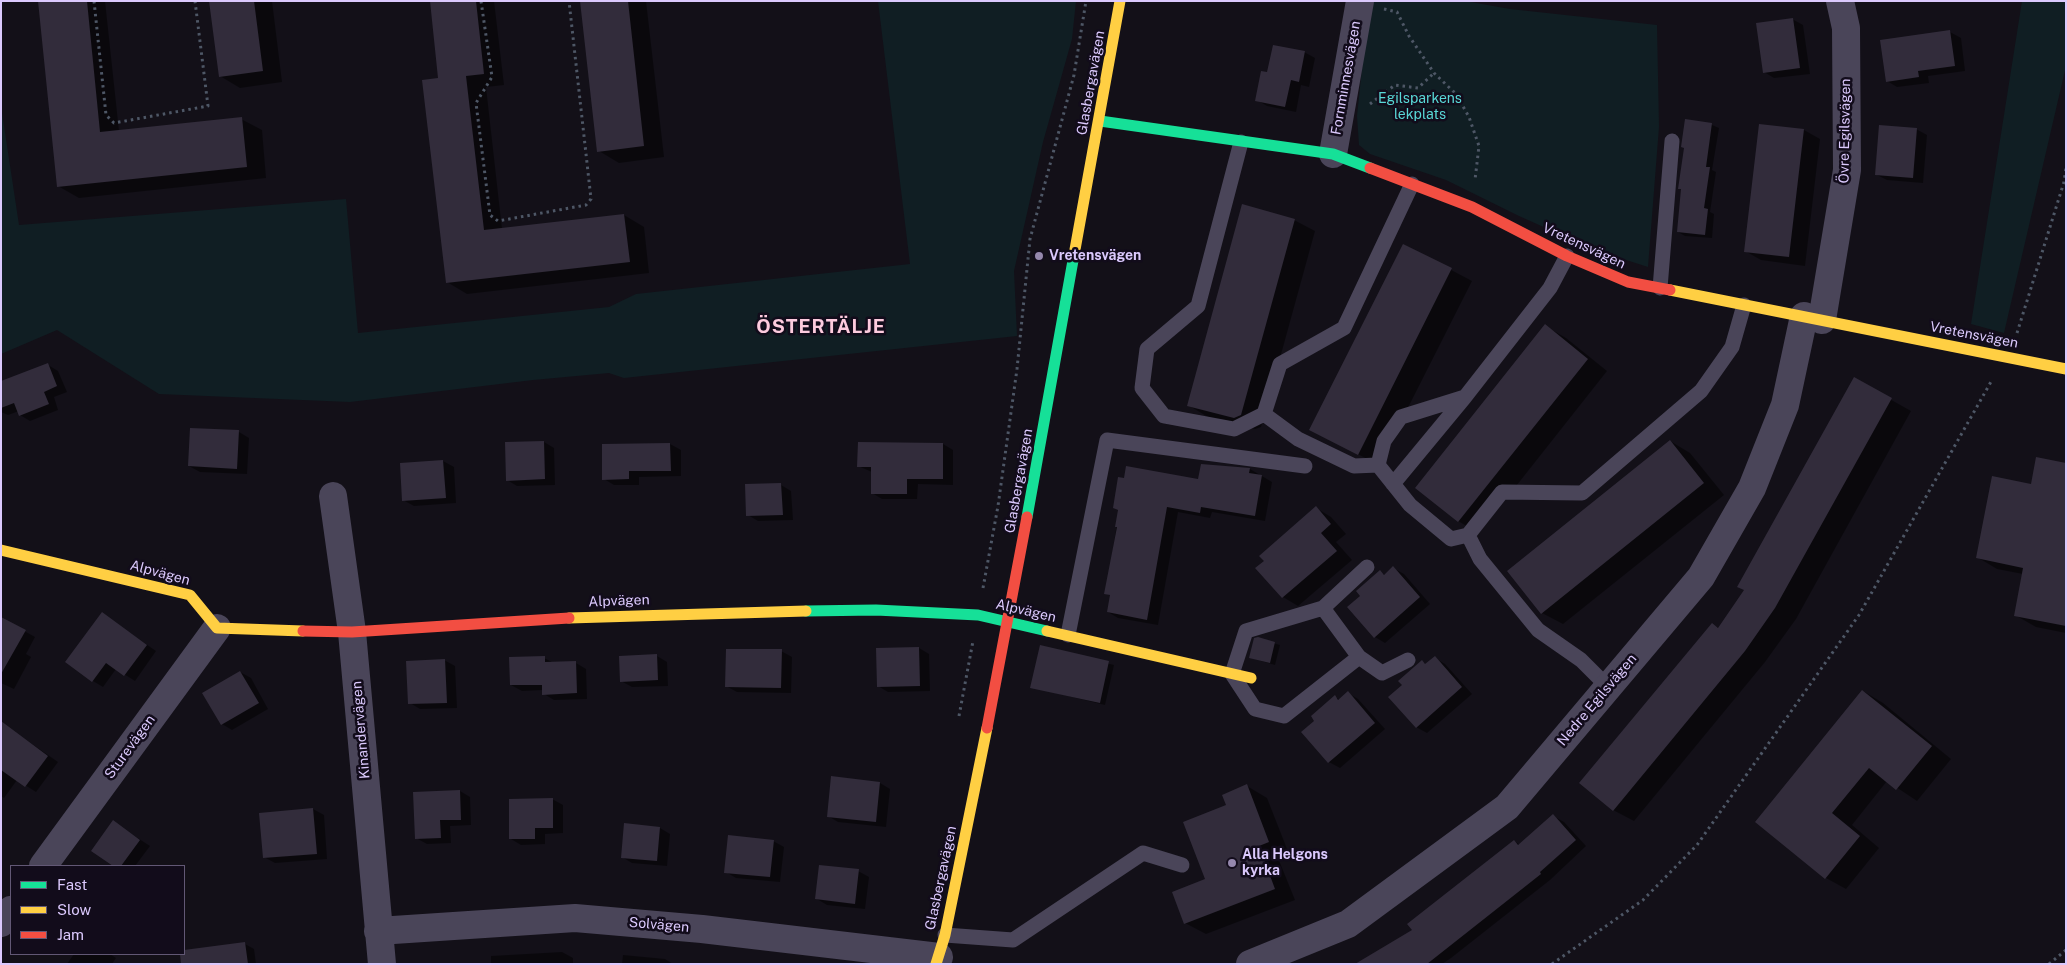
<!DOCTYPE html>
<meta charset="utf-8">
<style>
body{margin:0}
#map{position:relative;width:2067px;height:965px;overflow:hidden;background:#131018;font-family:"Public Sans",sans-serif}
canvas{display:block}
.frame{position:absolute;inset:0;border:2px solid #dbc9fd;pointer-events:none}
.legend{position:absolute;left:10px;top:865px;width:175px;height:90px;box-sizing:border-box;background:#120c1b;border:1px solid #625875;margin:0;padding:6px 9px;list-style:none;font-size:15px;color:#dbc9fd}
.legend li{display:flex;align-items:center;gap:10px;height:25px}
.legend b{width:25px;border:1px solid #625875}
</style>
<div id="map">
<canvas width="2067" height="965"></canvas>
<div class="frame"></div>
<ul class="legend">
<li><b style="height:6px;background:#16e098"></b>Fast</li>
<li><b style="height:6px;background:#ffcf43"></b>Slow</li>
<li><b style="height:6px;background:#f24e42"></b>Jam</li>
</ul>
</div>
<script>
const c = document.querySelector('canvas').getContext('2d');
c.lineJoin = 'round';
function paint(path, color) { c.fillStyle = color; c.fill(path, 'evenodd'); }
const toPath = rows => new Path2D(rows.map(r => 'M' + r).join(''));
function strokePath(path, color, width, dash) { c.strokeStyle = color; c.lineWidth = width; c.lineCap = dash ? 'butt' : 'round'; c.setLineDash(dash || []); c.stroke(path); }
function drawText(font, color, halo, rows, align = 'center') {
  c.font = font + ' "Public Sans",sans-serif'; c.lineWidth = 5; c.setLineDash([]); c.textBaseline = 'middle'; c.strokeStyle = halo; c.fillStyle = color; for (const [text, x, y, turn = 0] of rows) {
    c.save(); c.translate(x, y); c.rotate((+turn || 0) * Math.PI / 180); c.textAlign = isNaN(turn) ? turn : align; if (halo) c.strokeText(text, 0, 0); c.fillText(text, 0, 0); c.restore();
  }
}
paint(toPath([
 [878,1,1076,1,1072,39,1043,142,1014,271,1017,336,624,378,609,373,533,380,350,402,159,394,57,330,1,354,1,106,19,225,346,199,358,333,609,307,636,294,910,264],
 [1369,1,1465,1,1510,9,1657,25,1659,127,1648,267,1595,250,1519,216,1446,180,1370,154,1359,145,1357,116],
 [2022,1,2066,1,2066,66,2004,333,1971,324]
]), '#101e23');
paint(toPath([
 [40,1,105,1,119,131,241,119,262,130,266,178,79,198,58,186],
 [210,1,272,1,282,82,240,88,220,76],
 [431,1,494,1,504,85,486,87,502,229,624,215,644,227,649,273,467,294,447,282,440,80],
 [581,1,646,1,664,157,619,163,599,151],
 [1792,19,1803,25,1810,74,1774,78,1764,72],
 [1950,32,1961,38,1965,71,1928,76,1929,83,1897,87,1887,81],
 [1304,52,1315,58,1309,87,1301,85,1296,112,1267,106,1257,100,1268,74],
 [1686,121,1712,125,1719,128,1712,170,1716,172,1710,212,1714,214,1712,238,1685,236,1678,232,1682,190,1679,188,1686,148],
 [1760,125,1804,130,1820,139,1805,266,1761,260,1745,251],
 [1916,129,1927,135,1923,183,1887,180,1877,175],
 [1294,220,1315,231,1261,427,1255,429,1208,417,1188,405],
 [1404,245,1472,281,1379,465,1311,430],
 [1545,326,1566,338,1607,371,1479,533,1458,521],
 [48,365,58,371,67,392,54,397,58,410,30,421,20,415,19,411,8,415,1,412,1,383],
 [1854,379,1911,411,1796,619,1765,662,1634,821,1613,810,1712,625,1719,628,1746,590],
 [239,432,249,438,247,474,200,472,189,466],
 [1670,441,1690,453,1724,495,1563,624,1542,613],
 [544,442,554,448,555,485,517,486,507,480],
 [859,443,943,444,953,450,953,485,918,484,917,499,882,499,872,493,872,472,858,466],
 [670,444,681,450,681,476,639,477,639,485,614,485,604,479,603,446],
 [443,461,454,467,456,503,414,506,403,500,401,464],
 [2066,464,2066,633,2036,627,2015,615,2023,574,1997,569,1977,557,2032,485],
 [1202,466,1250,469,1272,482,1265,521,1212,512,1210,518,1178,512,1158,625,1118,618,1108,612,1111,596,1106,593,1119,511,1114,508,1199,481],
 [781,485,791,491,793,520,758,521,748,515],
 [1316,508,1331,517,1346,534,1336,542,1352,560,1298,606,1283,597,1265,561],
 [1393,568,1404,574,1430,604,1385,643,1375,637,1348,607,1362,596,1380,572,1385,575],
 [102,614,156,651,135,681,116,669,103,687,93,681],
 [1,618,35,637,26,654,31,657,14,689,1,683],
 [1258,639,1280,645,1275,665,1251,658],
 [1041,647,1114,665,1105,705,1031,687],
 [919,648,929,654,930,691,888,692,878,686],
 [781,651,792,657,791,693,737,692,726,686],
 [657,656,667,662,668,686,632,687,621,681,621,657],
 [544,658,554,663,576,663,586,669,587,699,554,700,544,694,543,690,522,691,511,685],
 [1435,658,1445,664,1472,694,1427,733,1416,727,1404,685,1422,662,1427,665],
 [444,660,455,666,457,708,420,709,410,703],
 [240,672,251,678,268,709,232,730,222,724],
 [1863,691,1883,703,1951,759,1917,801,1887,781,1852,825,1879,848,1846,889,1826,878,1757,822],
 [1348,693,1358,699,1385,729,1340,768,1329,762,1303,732,1316,721,1335,697,1340,700],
 [3,724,58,762,36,792,17,780,4,798,1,796,1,727],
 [880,783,890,789,886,827,838,822,828,816],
 [1247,786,1267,798,1289,854,1278,858,1295,900,1206,934,1185,923,1207,880,1227,806],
 [460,791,470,797,471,825,450,826,451,843,427,844,416,838],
 [552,799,563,805,563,833,545,834,545,844,521,845,511,839],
 [313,809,324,815,327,859,275,863,264,857,261,814],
 [1553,816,1564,822,1586,846,1550,880,1451,958,1442,964,1358,964,1414,930,1514,841,1520,845],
 [113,822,150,846,135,866,115,866,93,850],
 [660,828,670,834,667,866,632,863,622,857],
 [773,841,784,847,780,882,736,878,726,872],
 [858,871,869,877,865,909,827,905,817,899],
 [245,944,254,949,256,964,205,964],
 [562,952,573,958,573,964,491,964,491,956],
 [74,954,110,954,116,958,112,964,67,964],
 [623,955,665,959,673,964,622,964]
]), '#0007');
paint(toPath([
 [38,1,87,1,100,132,242,117,247,167,57,187],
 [209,1,254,1,263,71,219,77],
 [430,1,476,1,484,74,466,76,484,230,624,214,630,262,446,283,422,80,438,78],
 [580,1,628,1,644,146,597,152],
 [1793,18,1800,68,1763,73,1756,23],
 [1950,30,1955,66,1918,71,1919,77,1886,82,1880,40],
 [1273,45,1305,51,1299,82,1291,80,1285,107,1255,101,1261,71,1267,72],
 [1685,119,1712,123,1706,167,1710,167,1704,208,1708,209,1705,235,1677,232,1681,189,1678,189,1684,148,1681,147],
 [1759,124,1804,129,1789,257,1744,252],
 [1879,125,1917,128,1913,178,1875,175],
 [1242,204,1295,219,1241,415,1234,418,1187,406],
 [1403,244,1452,268,1358,455,1309,430],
 [1545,324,1588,359,1458,522,1415,488],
 [48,363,57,386,44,392,49,404,19,416,14,403,1,408,1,381],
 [1854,377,1892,398,1775,608,1745,651,1613,811,1579,783,1712,623,1718,628,1744,590,1737,587],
 [190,428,239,430,237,469,188,466],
 [1670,440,1704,483,1541,614,1507,571],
 [544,441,545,479,506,481,505,442],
 [858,442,943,443,943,479,907,479,907,494,871,494,871,467,857,467],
 [670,443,671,471,629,471,629,479,602,480,602,444],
 [2036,457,2066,463,2066,626,2014,616,2023,568,1976,558,1992,476,2031,484],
 [443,460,446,498,402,501,400,463],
 [1201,464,1250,468,1249,473,1262,475,1255,516,1201,507,1200,513,1167,507,1147,620,1107,612,1110,595,1104,594,1117,527,1115,527,1118,510,1113,508,1118,477,1124,478,1126,466,1198,479],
 [781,483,783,515,746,516,745,484],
 [1316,506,1331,524,1321,533,1337,551,1282,598,1255,568,1264,561,1259,556],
 [1393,566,1420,597,1374,638,1347,607,1360,596,1356,591,1380,570,1384,575],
 [102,612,147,645,124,676,106,663,92,682,65,662],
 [1,617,26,630,1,674],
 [1258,637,1275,642,1270,663,1249,658,1254,638],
 [1040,645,1109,661,1100,703,1030,688],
 [919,647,920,686,877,687,876,648],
 [726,649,782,649,781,688,725,687],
 [657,654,658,680,620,682,619,656],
 [545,656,545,662,576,661,577,693,542,695,542,685,510,685,509,657],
 [1435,656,1462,687,1416,728,1388,697,1402,685,1398,681,1422,660,1425,664],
 [445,659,447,703,408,704,406,661],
 [240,671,259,703,221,725,202,693],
 [1862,690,1932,746,1896,790,1869,768,1832,813,1860,836,1825,879,1755,822],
 [1348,691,1375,723,1328,763,1301,732,1314,721,1311,716,1335,695,1338,700],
 [1,721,48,756,25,787,1,770],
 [831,776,880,782,876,822,827,817],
 [1247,784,1269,842,1259,846,1275,889,1184,924,1172,892,1205,879,1183,822,1226,805,1222,795],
 [460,790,461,820,440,820,441,838,415,839,413,792],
 [553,798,553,828,535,828,535,839,509,839,509,799],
 [313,808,317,854,263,858,259,813],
 [1553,814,1576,840,1540,872,1541,874,1427,964,1355,964,1412,930,1407,924,1514,840,1518,845],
 [113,820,140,840,121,866,113,866,91,851],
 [624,823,660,827,657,861,621,858],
 [728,835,774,840,770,877,724,873],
 [819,865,859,869,855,904,815,899],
 [245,942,248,964,181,964,180,954,184,954,184,950]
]), '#322c3b');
strokePath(toPath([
 [94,1,106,115,114,123,208,106,195,1],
 [481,1,492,77,476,103,490,215,498,221,586,205,591,199,569,1],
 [1384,9,1397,12,1409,36,1434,73,1456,94,1469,117,1479,146,1475,180],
 [1370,104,1395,85,1418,88,1434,73],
 [2017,333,2064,182,2066,168],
 [983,588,998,506,1017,369,1030,239,1074,75,1086,1],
 [959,716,973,641],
 [1552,964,1643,900,1697,845,1859,615,1992,380],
 [2049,964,2066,950]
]), '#4e5766', 3, [2.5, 4]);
strokePath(toPath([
 [1241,142,1198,306,1147,349,1142,388,1164,416,1234,429,1264,414,1298,439,1354,466,1378,465,1410,505,1451,539,1468,535,1502,492,1582,493,1701,391,1732,347,1744,305],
 [1660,288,1672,141],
 [1264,414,1280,364,1344,328,1412,184],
 [1378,465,1384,441,1401,417,1465,397,1550,288,1567,256],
 [1393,484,1465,397],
 [1468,535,1480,559,1538,630,1581,660,1608,687],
 [1323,608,1367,567],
 [1068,635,1107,440,1305,466],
 [1359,657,1284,716,1255,709,1232,674,1246,631,1323,608,1359,657,1382,673,1408,660],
 [945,935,1013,940,1143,853,1182,865]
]), '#4a4559', 15);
strokePath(toPath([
 [1333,154,1360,1],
 [1822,320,1847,170,1846,28,1840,1],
 [333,496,352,632,382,964],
 [43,866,217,628],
 [1,923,11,910],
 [378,931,575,918,702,929,939,957],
 [1250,964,1348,924,1507,807,1701,577,1752,488,1785,405,1804,316]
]), '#4a4559', 28);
strokePath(toPath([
 [1100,121,1333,154,1370,168],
 [1027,517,1074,255],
 [806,611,876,610,978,615,1047,631]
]), '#16e098', 11);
strokePath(toPath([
 [1074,255,1120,1],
 [1670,290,2066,369],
 [1,550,190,595,217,628,303,631],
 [569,618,806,611],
 [1047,631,1251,678],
 [936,964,945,935,987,728]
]), '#ffcf43', 11);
strokePath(toPath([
 [1370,168,1472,207,1567,256,1628,282,1670,290],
 [303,631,352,632,569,618],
 [987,728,1027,517]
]), '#f24e42', 11);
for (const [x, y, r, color] of [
 [1039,256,5,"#9588ad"],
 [1232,863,5,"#9588ad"]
]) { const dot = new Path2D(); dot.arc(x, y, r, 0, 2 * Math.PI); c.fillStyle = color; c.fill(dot); strokePath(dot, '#120c1b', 2); }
drawText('14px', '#dbc9fd', '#120c1b', [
 ["Fornminnesvägen",1346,78,-80],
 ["Glasbergavägen",1091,83,-80],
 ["Övre Egilsvägen",1845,131,-89],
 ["Vretensvägen",1584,246,25],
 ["Vretensvägen",1974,335,11],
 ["Glasbergavägen",1019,481,-80],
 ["Alpvägen",160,573,15],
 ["Alpvägen",619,601,-2],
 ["Alpvägen",1026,611,13],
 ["Nedre Egilsvägen",1597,700,-50],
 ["Kinandervägen",361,730,-95],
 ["Sturevägen",130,747,-54],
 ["Glasbergavägen",941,878,-78],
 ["Solvägen",659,925,5]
]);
drawText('14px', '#59d8d7', '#120c1b', [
 ["Egilsparkens",1420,99],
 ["lekplats",1420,115]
]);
drawText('bold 14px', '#dbc9fd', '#120c1b', [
 ["Vretensvägen",1049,256],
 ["Alla Helgons",1242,855],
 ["kyrka",1242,871]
], 'left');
c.letterSpacing = '1px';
drawText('bold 19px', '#fdcbde', '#120c1b', [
 ["ÖSTERTÄLJE",821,327]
]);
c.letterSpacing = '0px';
</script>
